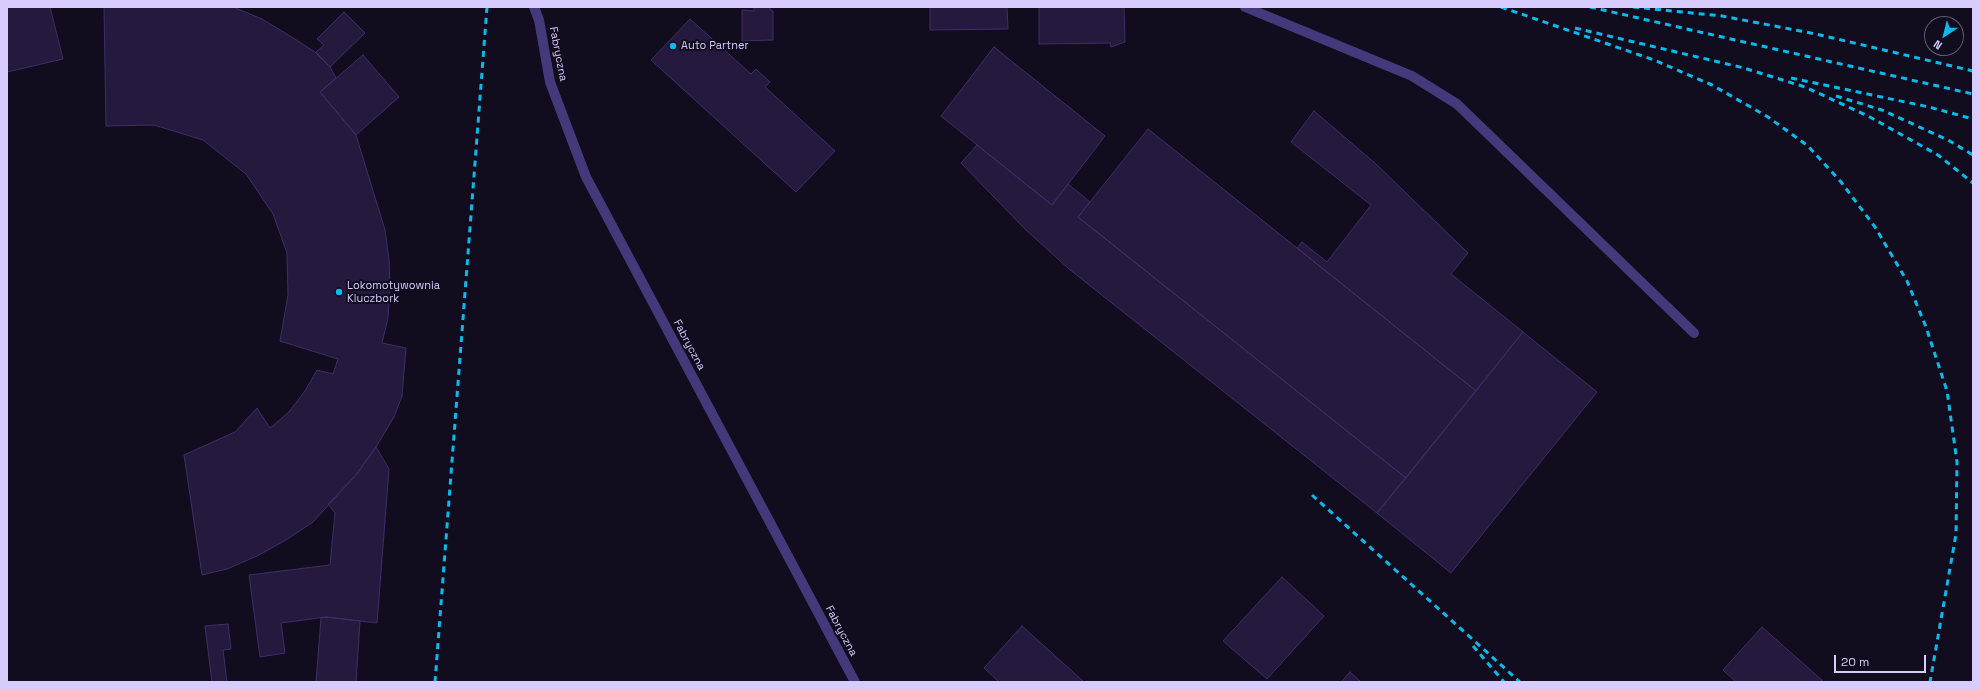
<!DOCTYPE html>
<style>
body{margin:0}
#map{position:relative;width:1980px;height:689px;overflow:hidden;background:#120d1e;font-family:"Space Grotesk",sans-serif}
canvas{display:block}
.frame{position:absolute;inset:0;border:8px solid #d7ccfd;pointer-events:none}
.north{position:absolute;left:1924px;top:16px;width:40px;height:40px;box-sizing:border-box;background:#120d1e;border:1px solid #615977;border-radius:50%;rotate:215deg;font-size:11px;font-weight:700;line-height:16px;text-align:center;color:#d7ccfd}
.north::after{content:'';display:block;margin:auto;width:14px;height:18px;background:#09baec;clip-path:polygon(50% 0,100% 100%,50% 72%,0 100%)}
.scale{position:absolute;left:1834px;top:655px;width:92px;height:18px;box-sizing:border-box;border:2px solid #d7ccfd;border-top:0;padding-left:5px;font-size:12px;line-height:14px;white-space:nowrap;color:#d7ccfd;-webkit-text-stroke:3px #120d1e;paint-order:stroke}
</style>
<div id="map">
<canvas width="1980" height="689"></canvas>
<div class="frame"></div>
<div class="north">N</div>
<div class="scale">20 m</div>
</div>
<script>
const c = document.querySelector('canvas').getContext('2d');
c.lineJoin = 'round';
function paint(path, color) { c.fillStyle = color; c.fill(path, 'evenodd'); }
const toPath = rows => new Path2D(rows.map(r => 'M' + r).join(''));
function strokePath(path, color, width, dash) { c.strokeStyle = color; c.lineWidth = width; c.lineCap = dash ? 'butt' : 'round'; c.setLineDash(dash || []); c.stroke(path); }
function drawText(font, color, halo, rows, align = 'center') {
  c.font = font + ' "Space Grotesk",sans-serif'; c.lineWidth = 4; c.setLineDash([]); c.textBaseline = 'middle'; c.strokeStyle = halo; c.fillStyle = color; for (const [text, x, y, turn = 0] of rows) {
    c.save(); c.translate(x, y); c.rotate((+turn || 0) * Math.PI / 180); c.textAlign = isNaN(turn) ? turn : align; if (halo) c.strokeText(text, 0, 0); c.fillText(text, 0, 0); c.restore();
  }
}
const building = toPath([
 [7,7,50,7,63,59,7,72,7,7],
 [104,7,233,7,262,19,290,36,315,52,330,67,336,78,320,92,356,135,385,230,389,259,390,288,388,318,382,343,406,348,402,396,394,417,376,447,356,475,313,522,286,540,257,556,227,569,202,575,184,455,235,432,257,408,270,428,288,413,305,391,317,370,333,374,338,359,280,341,288,295,287,253,273,214,246,174,203,140,154,125,106,126,104,7],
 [754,7,770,7,770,10,773,11,773,40,742,41,742,10,754,11,754,7],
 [930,7,1007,7,1008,29,930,30,930,7],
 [1039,7,1124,7,1125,42,1111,47,1110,43,1039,44,1039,7],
 [344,12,365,33,330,67,316,52,324,45,317,39,344,12],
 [690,19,751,74,756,69,770,82,765,87,835,151,796,192,651,60,690,19],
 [994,47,1105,136,1052,205,941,116,994,47],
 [363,55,399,97,356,135,320,92,363,55],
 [1314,111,1376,164,1468,253,1451,274,1523,332,1476,391,1297,248,1302,242,1327,262,1371,205,1291,142,1314,111],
 [1148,129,1476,391,1406,478,1078,217,1148,129],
 [977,145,1052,205,1068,184,1090,202,1078,217,1406,478,1377,513,1069,269,1025,229,961,163,977,145],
 [1523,332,1597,392,1451,573,1377,513,1523,332],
 [376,447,389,469,377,623,326,617,281,623,285,653,260,657,249,575,330,565,335,513,328,504,356,475,376,447],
 [1282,577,1324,616,1267,679,1223,641,1282,577],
 [326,617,360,621,356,682,316,682,321,618,326,617],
 [228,624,231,649,223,650,227,682,212,682,205,626,228,624],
 [1022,626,1084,682,999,682,984,668,1022,626],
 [1762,627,1824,682,1736,682,1723,670,1762,627],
 [1350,672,1361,682,1341,682,1350,672]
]);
paint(building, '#251a3e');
strokePath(building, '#402d69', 1);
strokePath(toPath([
 [1245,7,1412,76,1457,104,1694,333]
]), '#443a7b', 10);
strokePath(toPath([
 [534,7,539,20,550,82,586,177,855,682]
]), '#443a7b', 10);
strokePath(toPath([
 [1501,7,1654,60,1712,85,1768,117,1808,146,1841,182,1875,227,1907,281,1926,327,1947,391,1957,462,1956,534,1930,682],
 [1590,7,1973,94],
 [1633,7,1722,16,1816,34,1973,71],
 [1575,28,1744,68,1805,87,1868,116,1938,155,1973,183],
 [1791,78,1929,107,1973,119],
 [1836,96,1882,110,1948,140,1973,155],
 [1312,495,1520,682],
 [1473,646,1504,682],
 [435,682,487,7]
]), '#09baec', 3, [6, 5]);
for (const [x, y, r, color] of [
 [673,46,4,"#09baec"],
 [339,292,4,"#09baec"]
]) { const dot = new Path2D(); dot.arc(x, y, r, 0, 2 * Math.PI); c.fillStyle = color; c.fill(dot); strokePath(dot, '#120d1e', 1.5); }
drawText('11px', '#d7ccfd', '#120d1e', [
 ["Auto Partner",681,46],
 ["Lokomotywownia",347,286],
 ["Kluczbork",347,299]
], 'left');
drawText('11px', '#d7ccfd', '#120d1e', [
 ["Fabryczna",558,54,79],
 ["Fabryczna",689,345,62],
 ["Fabryczna",841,631,62]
]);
</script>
